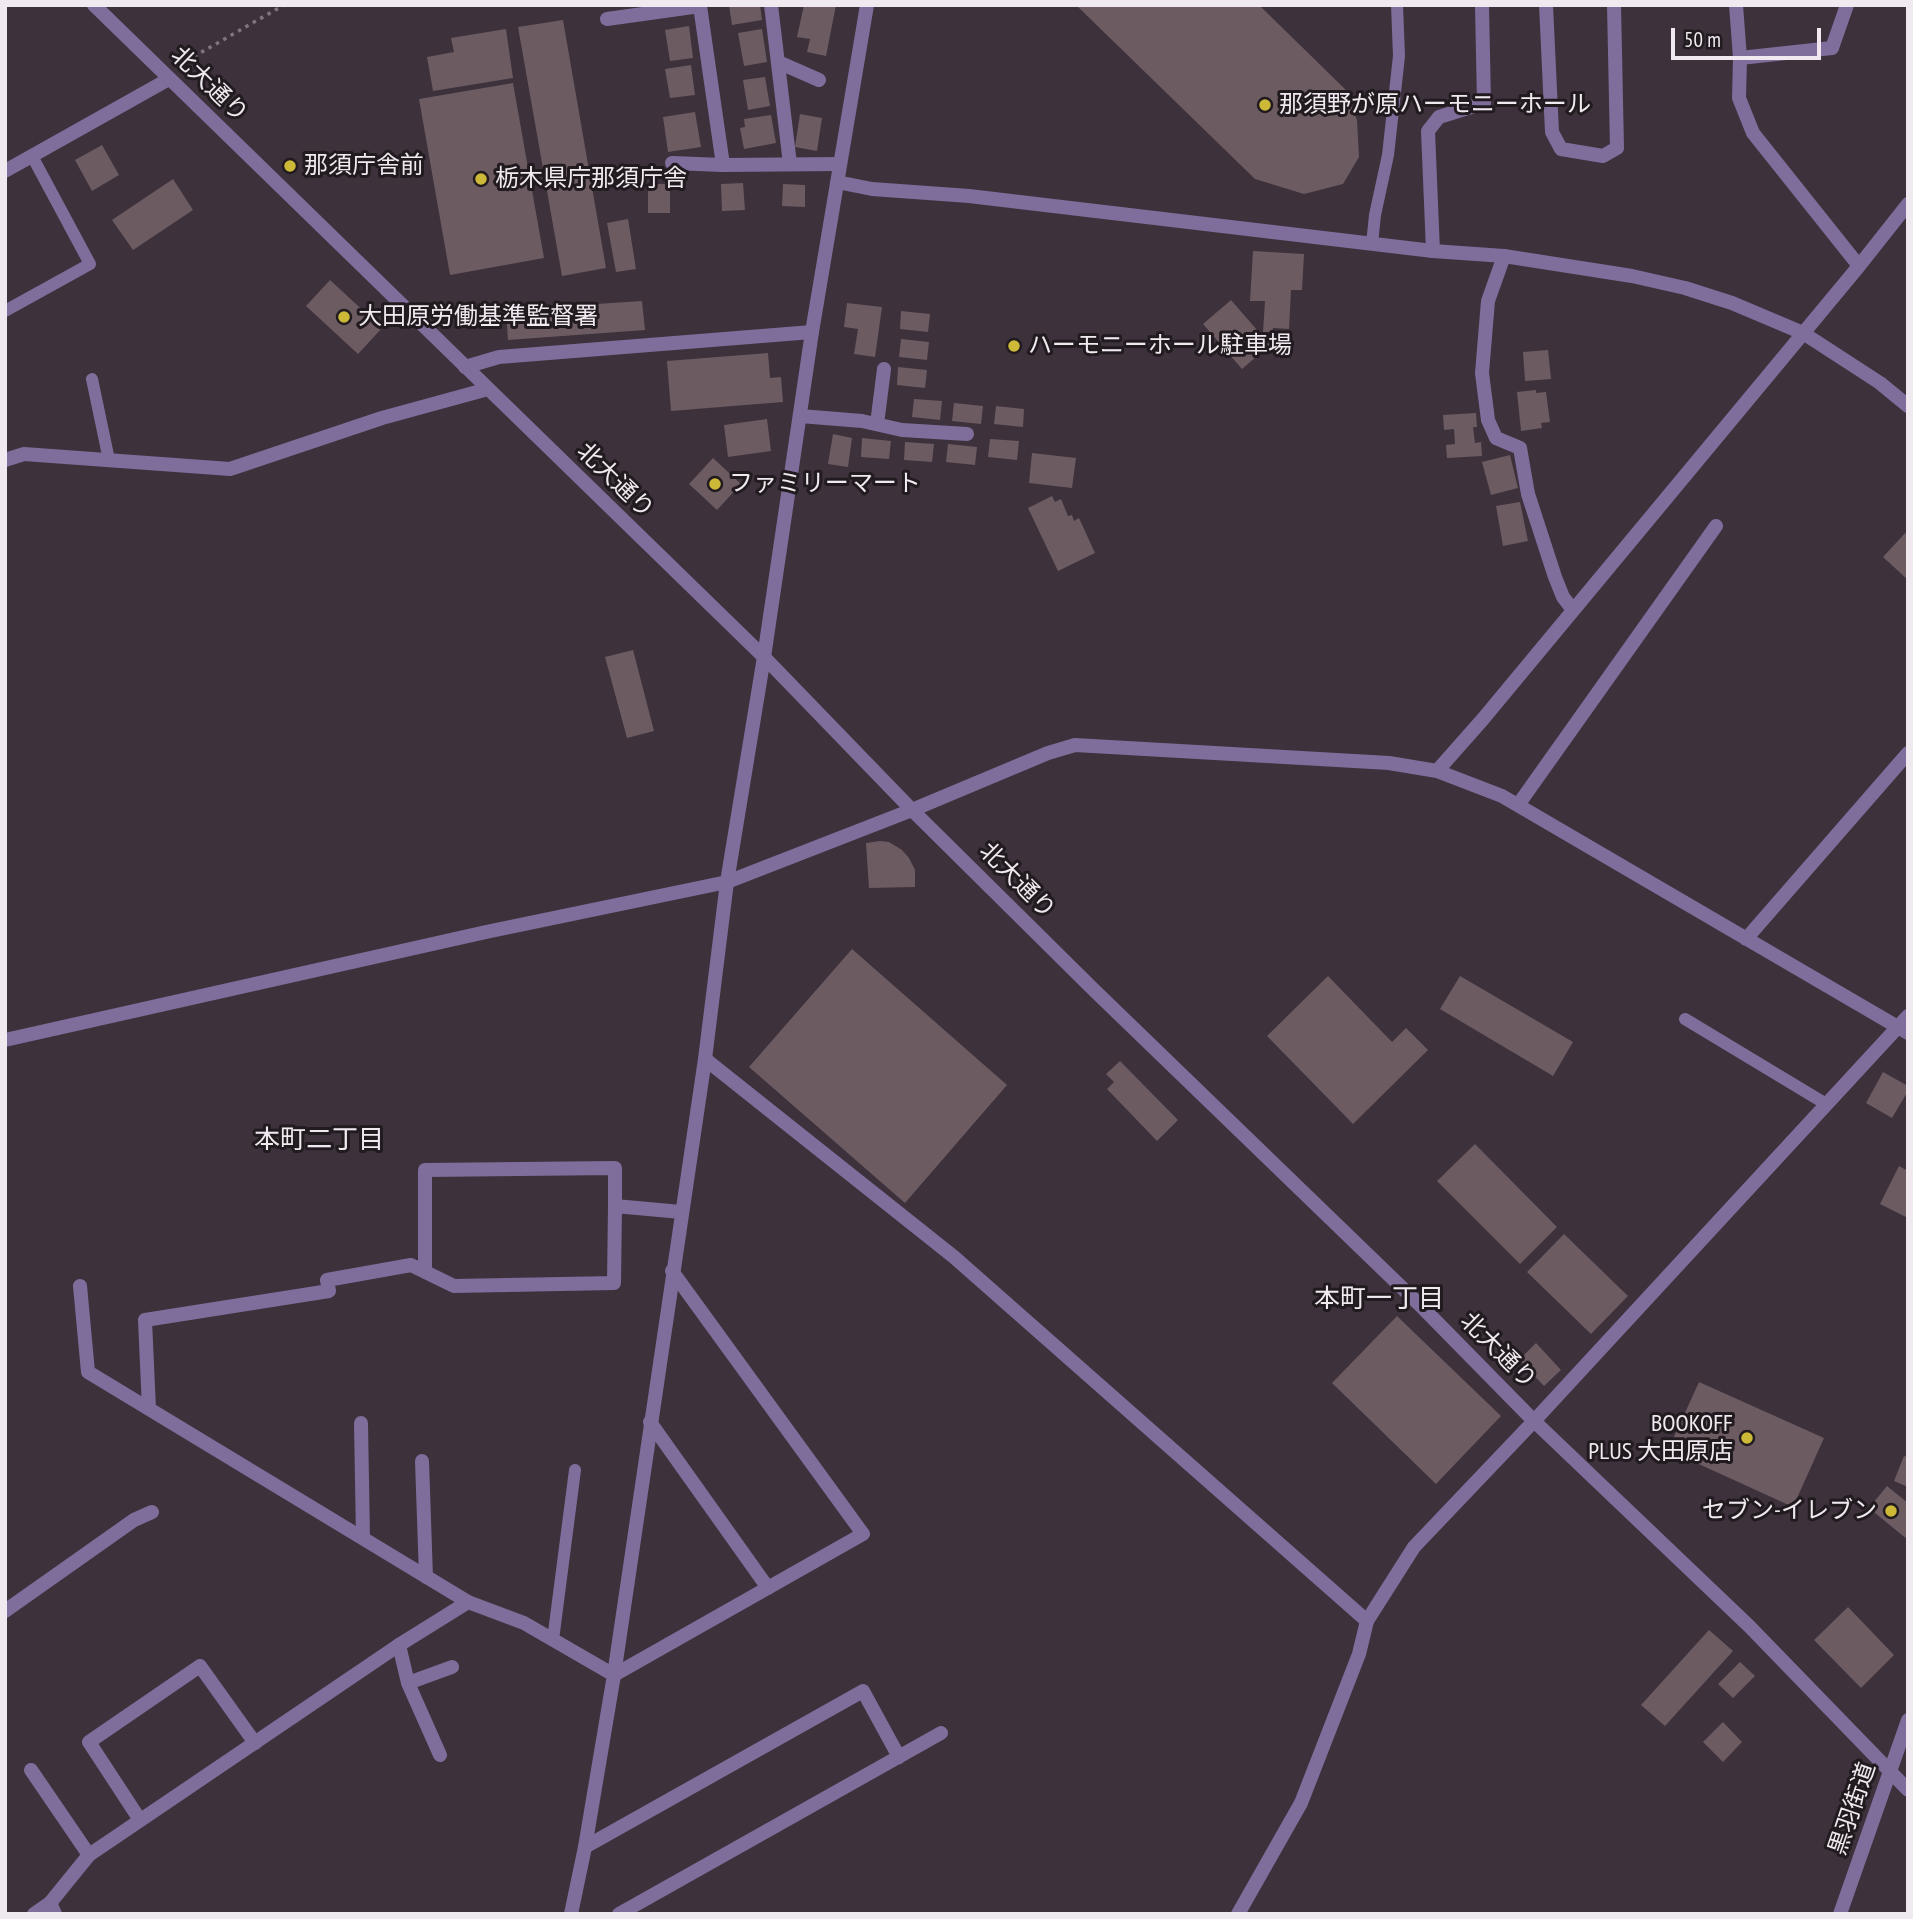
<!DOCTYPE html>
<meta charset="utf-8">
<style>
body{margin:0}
#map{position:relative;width:1913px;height:1919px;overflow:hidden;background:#3d313c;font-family:"PT Sans Narrow",sans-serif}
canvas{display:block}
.frame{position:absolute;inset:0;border:7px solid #f0e9ef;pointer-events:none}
.scale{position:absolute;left:1671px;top:28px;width:150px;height:32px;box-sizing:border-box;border:4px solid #f0e9ef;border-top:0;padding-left:9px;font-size:21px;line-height:24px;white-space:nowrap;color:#f0e9ef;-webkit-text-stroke:5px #211b20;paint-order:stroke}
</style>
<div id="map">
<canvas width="1913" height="1919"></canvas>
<div class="frame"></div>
<div class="scale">50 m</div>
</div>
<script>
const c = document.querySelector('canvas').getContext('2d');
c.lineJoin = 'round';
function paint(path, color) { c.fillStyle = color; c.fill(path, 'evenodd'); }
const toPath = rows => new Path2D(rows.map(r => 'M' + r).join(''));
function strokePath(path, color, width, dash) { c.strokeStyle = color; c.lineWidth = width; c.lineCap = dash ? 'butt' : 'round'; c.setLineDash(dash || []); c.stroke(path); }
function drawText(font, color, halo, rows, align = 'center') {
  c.font = font + ' "PT Sans Narrow","Noto Sans JP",sans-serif'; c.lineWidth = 6; c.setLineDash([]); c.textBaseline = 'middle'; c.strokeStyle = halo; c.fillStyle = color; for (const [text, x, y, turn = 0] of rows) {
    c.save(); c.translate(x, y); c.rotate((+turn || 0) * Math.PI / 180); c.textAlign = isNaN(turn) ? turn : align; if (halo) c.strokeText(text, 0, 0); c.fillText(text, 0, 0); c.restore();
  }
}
paint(toPath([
 [729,5,760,5,762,20,732,25],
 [804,5,836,5,826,56,807,52,810,39,797,37],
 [1076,5,1259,5,1346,90,1357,120,1359,157,1343,184,1304,194,1255,179],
 [563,20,606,268,562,276,518,27],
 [689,26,693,58,670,61,665,30],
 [506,29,513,78,433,91,427,57,454,52,451,38],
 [762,29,767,62,744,66,738,33],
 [691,65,695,95,670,98,665,69],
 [765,77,770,106,748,110,743,80],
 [513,83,544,258,450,275,419,99],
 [695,112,701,147,668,152,663,117],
 [800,114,822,118,817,151,795,147],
 [771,115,776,143,744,149,740,128,745,127,744,119],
 [102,145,119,175,92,191,75,160],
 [173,179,193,210,133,250,112,220],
 [743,183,745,210,722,211,721,184],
 [648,184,670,184,670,213,648,213],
 [783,184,805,185,805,207,782,206],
 [628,219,636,269,616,272,607,223],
 [1253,251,1304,254,1302,290,1291,290,1289,329,1273,328,1272,332,1263,332,1265,301,1250,301],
 [330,280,382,328,358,354,306,306],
 [1231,300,1270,345,1242,369,1203,324],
 [642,301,645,330,508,340,506,310],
 [847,303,882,307,875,357,854,354,858,329,844,327],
 [901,311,930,314,928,332,900,329],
 [901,339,929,342,927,360,899,357],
 [1548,350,1551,379,1525,381,1523,352],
 [768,353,770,378,781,377,783,402,671,411,667,361],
 [898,367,927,370,925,388,897,385],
 [1536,390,1536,393,1546,392,1550,422,1541,423,1542,428,1521,431,1517,392],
 [914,399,942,401,940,420,912,417],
 [954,403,983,406,981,424,952,421],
 [996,406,1024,409,1023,427,994,424],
 [1476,413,1477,427,1473,427,1475,443,1481,442,1482,456,1447,458,1446,445,1455,444,1454,429,1444,430,1443,415],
 [767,419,771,451,728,457,724,425],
 [833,434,852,438,848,467,828,464],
 [862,438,891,441,889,459,861,457],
 [990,439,1019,441,1017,460,988,457],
 [905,442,934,444,932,462,904,460],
 [948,444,977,447,975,465,946,462],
 [1032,453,1076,458,1072,488,1029,483],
 [1510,455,1518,488,1491,495,1482,462],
 [713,458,741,484,717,510,689,484],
 [1052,496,1055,502,1061,499,1068,516,1072,515,1074,521,1079,518,1095,553,1058,571,1028,508],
 [1520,502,1528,541,1503,546,1496,506],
 [1908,530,1908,580,1883,557],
 [633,650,654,731,627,738,605,657],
 [880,841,889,842,902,850,909,858,915,870,915,887,869,888,866,843],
 [852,949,1007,1085,905,1203,749,1067],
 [1328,976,1392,1042,1406,1028,1428,1050,1353,1124,1267,1036],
 [1460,976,1573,1042,1553,1076,1440,1009],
 [1120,1061,1178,1120,1157,1141,1107,1089,1114,1082,1106,1074],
 [1883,1072,1908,1086,1908,1091,1892,1118,1866,1103],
 [1475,1144,1557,1227,1520,1264,1437,1181],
 [1899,1166,1908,1171,1908,1218,1880,1204],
 [1564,1234,1628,1296,1591,1334,1527,1272],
 [1397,1316,1501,1416,1436,1484,1332,1383],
 [1536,1343,1561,1370,1544,1386,1519,1360],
 [1699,1382,1824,1438,1793,1507,1668,1450],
 [1904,1456,1908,1457,1908,1487,1894,1481],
 [1887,1486,1908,1503,1908,1540,1869,1508],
 [1848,1607,1894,1655,1861,1688,1814,1640],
 [1709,1630,1733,1651,1665,1726,1641,1705],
 [1740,1662,1755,1676,1733,1698,1718,1684],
 [1723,1722,1742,1742,1723,1762,1703,1742]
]), '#6c5b61');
strokePath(toPath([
 [179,65,284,5]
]), '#7f757e', 3.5, [3.5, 5]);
strokePath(toPath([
 [1372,244,1375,215,1388,155,1399,56,1397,5],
 [5,311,90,264,32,156],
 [92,379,109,460],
 [1685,1019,1826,1104],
 [553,1640,575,1470]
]), '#7f6d9b', 12);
strokePath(toPath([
 [771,5,790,164],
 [1546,5,1552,132,1561,149,1603,156,1617,148,1614,5],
 [1736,5,1740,58,1739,98,1753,133,1859,266],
 [607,19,700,6,723,165,840,164],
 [1740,58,1832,48,1847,5],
 [778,62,819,80],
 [672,163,723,165],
 [5,171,169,79],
 [1433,251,1428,131,1439,117,1484,103,1482,5],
 [1504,256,1488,301,1482,373,1488,420,1496,438,1520,448,1528,494,1555,577,1563,597,1573,610],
 [465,367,499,357,812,332],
 [800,416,862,421,902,430,967,434],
 [877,424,884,369],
 [5,460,24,454,230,469,382,418,488,389],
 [1437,771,1483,719,1859,266,1908,204],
 [1518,805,1716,526],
 [912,810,1048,753,1075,745,1389,763,1437,771,1502,796,1908,1033],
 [1746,939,1908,753],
 [705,1059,954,1257,1367,1621],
 [425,1272,425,1170,615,1168,615,1206],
 [80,1286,88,1372,468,1602,524,1623,614,1675,863,1534,672,1271],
 [149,1409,145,1320,329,1291,327,1280,411,1265,454,1286,614,1283,615,1206,681,1212],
 [1534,1421,1908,1016],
 [650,1422,768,1588],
 [361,1423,363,1538],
 [422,1461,426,1577],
 [5,1611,134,1520,152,1512],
 [399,1645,408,1683,440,1755],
 [408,1683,452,1667],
 [31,1770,89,1855],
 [140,1820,89,1742,200,1666,255,1743],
 [585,1847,863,1691,899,1757],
 [50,1903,55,1914],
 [619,1914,941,1733]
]), '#7f6d9b', 14);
strokePath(toPath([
 [94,5,764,657,912,810,1096,992,1423,1308,1534,1421,1749,1626,1908,1790],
 [837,182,872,189,969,196,1433,251,1504,256,1632,276,1685,288,1732,303,1803,333,1880,383,1908,406],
 [5,1040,486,932,727,882,912,810],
 [34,1914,50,1903,89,1855,399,1645,468,1602],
 [571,1914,585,1847,614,1675,705,1059,727,882,764,657,812,332,867,5],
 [1238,1914,1301,1803,1359,1654,1367,1621,1414,1547,1534,1421],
 [1840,1914,1908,1720]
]), '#7f6d9b', 14);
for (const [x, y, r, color] of [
 [1265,105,7,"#cdb938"],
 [290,166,7,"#cdb938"],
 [481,179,7,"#cdb938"],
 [344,317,7,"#cdb938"],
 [1014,346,7,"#cdb938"],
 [715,484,7,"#cdb938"],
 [1747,1438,7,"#cdb938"],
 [1891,1511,7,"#cdb938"]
]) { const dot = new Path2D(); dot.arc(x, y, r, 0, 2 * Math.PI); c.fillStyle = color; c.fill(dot); strokePath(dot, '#211b20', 2.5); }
drawText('24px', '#f0e9ef', '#211b20', [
 ["北大通り",209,85,44],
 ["北大通り",615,481,44],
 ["北大通り",1017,881,45],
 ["北大通り",1498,1351,45],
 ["黒羽街道",1853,1809,-71]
]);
drawText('24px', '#f0e9ef', '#211b20', [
 ["那須野が原ハーモニーホール",1279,105],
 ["那須庁舎前",304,166],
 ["栃木県庁那須庁舎",495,179],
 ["大田原労働基準監督署",358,317],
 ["ハーモニーホール駐車場",1028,346],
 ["ファミリーマート",729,484],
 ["BOOKOFF",1733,1424,"right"],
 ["PLUS 大田原店",1733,1452,"right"],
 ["セブン-イレブン",1877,1511,"right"]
], 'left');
drawText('26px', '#f0e9ef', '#211b20', [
 ["本町二丁目",319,1141],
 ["本町一丁目",1379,1300]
]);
</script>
